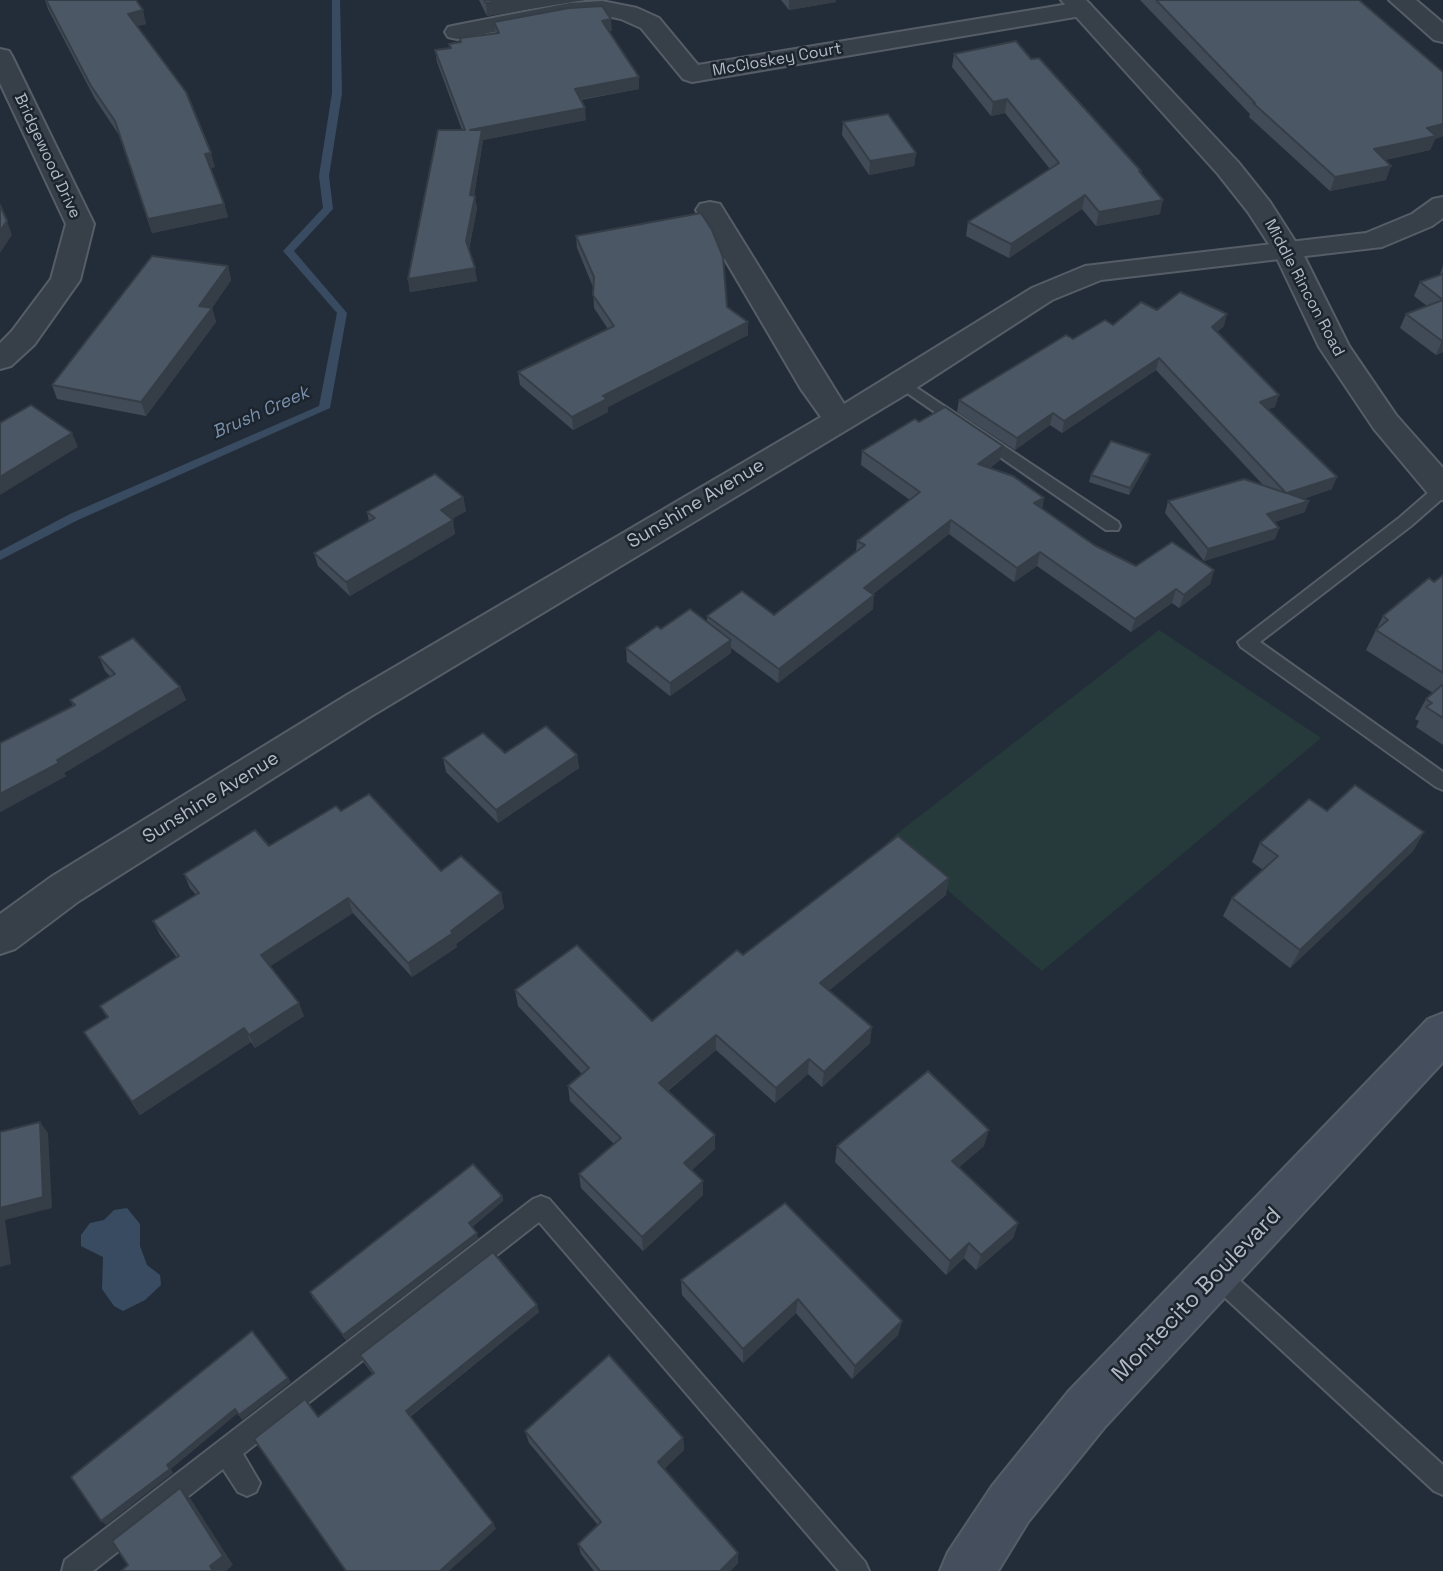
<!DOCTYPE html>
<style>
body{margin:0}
canvas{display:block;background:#232d39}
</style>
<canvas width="1443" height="1571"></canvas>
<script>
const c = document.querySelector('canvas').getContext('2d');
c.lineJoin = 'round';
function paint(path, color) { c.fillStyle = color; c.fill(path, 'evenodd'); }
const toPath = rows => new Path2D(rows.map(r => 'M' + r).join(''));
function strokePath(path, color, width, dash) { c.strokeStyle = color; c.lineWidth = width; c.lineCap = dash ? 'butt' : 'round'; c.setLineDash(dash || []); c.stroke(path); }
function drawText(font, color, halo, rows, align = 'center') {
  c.font = font + ' "Space Grotesk",sans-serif'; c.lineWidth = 5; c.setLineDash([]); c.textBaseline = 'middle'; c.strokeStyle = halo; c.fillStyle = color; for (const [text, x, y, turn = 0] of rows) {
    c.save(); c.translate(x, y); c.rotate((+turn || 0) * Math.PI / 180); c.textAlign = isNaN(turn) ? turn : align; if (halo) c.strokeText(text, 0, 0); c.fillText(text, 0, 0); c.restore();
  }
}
paint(toPath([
 [1159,630,1321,738,1042,971,889,840]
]), '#263a3b');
paint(toPath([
 [127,1208,140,1224,140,1246,147,1265,160,1275,161,1285,145,1300,123,1311,114,1306,102,1289,103,1257,81,1246,81,1235,90,1223,104,1220,114,1210]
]), '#394b61');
paint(toPath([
 [332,0,340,0,342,93,329,176,333,209,294,251,347,313,330,408,78,520,0,560,0,551,70,514,319,406,337,313,283,251,323,208,319,176,332,93,332,0]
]), '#394b61');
const service = toPath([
 [902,378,1118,522,1120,526,1118,530,1106,530,897,386,894,383,902,378],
 [1443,483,1443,498,1411,526,1260,642,1443,772,1443,790,1436,787,1241,647,1238,642,1399,518,1437,485,1443,483],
 [541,1196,549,1199,865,1562,869,1571,839,1571,539,1222,243,1454,260,1483,256,1492,247,1496,238,1492,223,1469,93,1571,62,1571,65,1560,533,1199,541,1196],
 [1216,1262,1224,1266,1443,1465,1443,1495,1434,1491,1208,1282,1204,1274,1208,1266,1216,1262]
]);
const minor = toPath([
 [1389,0,1416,0,1443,23,1443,42,1434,40,1389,0],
 [602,1,637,8,659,18,698,65,1081,2,1090,4,1093,9,1090,14,1081,16,692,82,683,79,641,28,621,19,602,15,570,17,457,39,448,37,445,32,448,27,457,25,570,3,602,1],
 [0,49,9,51,12,56,94,224,80,280,34,345,11,366,0,369,0,343,12,331,51,279,66,224,0,83,0,49],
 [1443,197,1443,218,1432,226,1382,247,1101,280,1052,300,913,390,373,715,79,901,15,949,0,954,0,914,51,877,347,695,821,417,801,389,696,210,700,204,710,202,720,204,844,404,1032,288,1085,266,1366,233,1412,214,1433,199,1443,197]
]);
const tertiary = toPath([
 [1061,0,1086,0,1238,162,1270,202,1302,252,1349,346,1396,415,1443,468,1443,500,1431,497,1374,429,1319,347,1274,252,1248,212,1218,174,1061,0]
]);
const secondary = toPath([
 [1443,1013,1443,1062,1104,1428,1028,1522,998,1571,940,1571,948,1552,992,1486,1068,1392,1428,1019,1443,1013]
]);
strokePath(service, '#555d67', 4);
strokePath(minor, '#555d67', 4);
strokePath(tertiary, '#555d67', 4);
strokePath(secondary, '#555d67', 4);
paint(service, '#373f49');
paint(minor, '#373f49');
paint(tertiary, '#373f49');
paint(secondary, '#454e5c');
paint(toPath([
 [45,0,136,0,146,24,137,26,215,167,210,168,224,204,228,217,152,233,119,135,95,99,48,9],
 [479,0,584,0,487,16],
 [781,0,836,0,836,2,789,10],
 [1140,0,1359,0,1443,72,1443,136,1435,139,1430,150,1385,160,1386,180,1330,191,1249,117,1250,114],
 [494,22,612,31,609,31,639,77,639,89,581,100,586,120,483,140,474,196,477,208,469,249,477,281,410,292,408,279,462,130,437,62,435,50,450,48,449,44,460,42,460,38,496,33],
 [954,54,1031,59,1141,171,1141,173,1160,214,1096,226,1082,209,1009,258,966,236,968,222,1050,169,1005,113,991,116,952,67],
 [843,122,916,153,914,166,869,175,842,135],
 [576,236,727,307,748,335,608,407,608,412,573,430,520,385,518,372,608,329,594,308,593,287,577,248],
 [228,266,231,280,212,308,216,322,146,416,57,399,52,385],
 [1443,266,1443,352,1436,355,1400,328,1406,314,1427,306,1414,296,1420,282,1441,274,1440,274],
 [1157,310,1224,326,1217,332,1275,407,1268,409,1332,489,1303,499,1305,512,1274,522,1279,528,1275,539,1204,561,1165,513,1168,501,1264,486,1156,370,1062,433,1050,425,1015,450,957,412,959,400,1073,339],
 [919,422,1003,446,1000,460,990,468,1042,509,1094,545,1136,566,1214,570,1210,584,1179,608,1172,603,1131,632,1037,566,1014,582,949,534,873,594,873,609,778,683,731,648,731,653,670,696,627,662,626,648,661,629,707,621,707,616,774,615,856,552,857,541,910,500,861,465,862,451],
 [1150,454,1148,461,1129,495,1089,482,1091,475],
 [463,497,466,511,452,519,455,534,350,596,318,566,314,553,369,521,367,512],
 [1443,575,1443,745,1416,727,1419,721,1415,719,1426,699,1433,693,1366,650,1383,616],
 [99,657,180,687,186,700,64,773,66,776,0,812,73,706,70,700,110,676,105,671],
 [505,753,577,755,579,768,498,823,446,772,443,758],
 [341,811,441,871,501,893,504,908,456,944,457,947,412,977,353,913,270,966,304,1016,255,1048,251,1042,140,1115,84,1032,107,1018,100,1006,177,958,160,935,153,921,196,895,190,888,184,874,269,846],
 [1327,811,1424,832,1413,851,1290,968,1223,916,1232,898,1263,870,1252,862,1260,843],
 [946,895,829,990,870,1043,822,1087,808,1074,775,1103,716,1050,668,1091,715,1135,715,1149,691,1171,703,1181,703,1195,643,1251,581,1188,579,1174,614,1144,570,1101,568,1086,582,1074,518,1006,515,990,652,1021,743,955],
 [837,1146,984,1146,959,1167,1018,1223,1013,1238,976,1270,964,1258,946,1275,835,1162],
 [502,1196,503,1201,472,1227,478,1238,346,1340,312,1297,310,1292],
 [785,1203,902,1321,898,1335,852,1379,796,1313,743,1363,682,1295,681,1280],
 [539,1312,410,1417,493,1523,496,1529,364,1363,360,1355],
 [525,1431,683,1438,684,1450,664,1469,738,1553,738,1563,730,1571,594,1571,581,1554,578,1544,598,1525,529,1443]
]), '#414b57');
paint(toPath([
 [504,0,584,0,487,16,486,3],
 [789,0,836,0,836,2,789,10],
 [143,10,146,24,132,27,128,14],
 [611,19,612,31,603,33,602,21],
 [639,77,639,89,576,100,575,89],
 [1007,99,1005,113,991,116,993,102],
 [585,108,586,120,483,140,472,208,470,195,470,130],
 [1443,124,1443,136,1435,139,1430,150,1369,163,1374,149,1427,128],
 [211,153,215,167,209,168,205,154],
 [916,153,914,166,869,175,870,161],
 [1391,166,1386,180,1330,191,1335,177],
 [1085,195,1082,209,1009,258,1011,244],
 [475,196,477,208,468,254,466,241],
 [1163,200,1160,214,1096,226,1099,212],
 [224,204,228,217,152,233,148,219],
 [7,221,12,235,0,253,0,231],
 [228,266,231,280,212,308,216,322,146,416,141,402,199,306],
 [475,268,477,281,410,292,408,279],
 [1227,314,1224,326,1209,339,1212,327],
 [748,322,748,335,608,407,608,412,573,430,572,417,603,396],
 [1442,341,1443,341,1443,352,1436,355],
 [1159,358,1156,370,1062,433,1064,421],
 [1279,395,1275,407,1256,413,1260,402],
 [1053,413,1050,425,1015,450,1017,438],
 [72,433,78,447,0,495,0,477],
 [1003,446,1000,460,976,478,978,464],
 [1150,454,1148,461,1129,495,1130,488],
 [1337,477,1332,489,1283,505,1287,493],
 [463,497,466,511,444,524,441,510],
 [1044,498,1042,512,1034,503],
 [1309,501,1305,512,1263,526,1267,514],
 [453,520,455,534,350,596,346,582],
 [951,520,949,534,863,602,864,588],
 [1279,528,1275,539,1204,561,1208,549],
 [1040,552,1037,566,1014,582,1017,568],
 [1214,570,1210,584,1179,608,1184,595],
 [1176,589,1172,603,1131,632,1135,619],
 [874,595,873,609,778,683,779,669],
 [731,640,731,653,670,696,670,683],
 [180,687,186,700,64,773,66,776,0,812,0,794],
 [577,755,579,768,498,823,496,810],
 [1424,832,1413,851,1290,968,1300,950],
 [949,878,946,895,819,999,820,983],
 [501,893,504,908,456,944,457,947,412,977,408,963],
 [348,898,353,913,266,969,261,955],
 [299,1003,304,1016,255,1048,249,1035],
 [872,1027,870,1043,822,1087,824,1072],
 [244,1028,251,1042,140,1115,132,1102],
 [716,1035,716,1050,660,1097,659,1083],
 [809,1059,808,1074,775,1103,776,1088],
 [40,1122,48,1133,52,1208,5,1220,11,1264,0,1267,0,1208],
 [989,1130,984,1146,948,1177,952,1161],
 [715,1135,715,1149,684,1177,684,1163],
 [703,1181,703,1195,643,1251,642,1237],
 [502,1196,503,1201,470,1228,469,1223],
 [1018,1223,1013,1238,976,1270,981,1255],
 [477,1233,478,1238,346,1340,343,1335],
 [969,1243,964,1258,946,1275,950,1261],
 [798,1299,796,1313,743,1363,743,1349],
 [537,1305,539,1312,409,1417,406,1411],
 [902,1321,898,1335,852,1379,855,1366],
 [288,1378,291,1382,242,1420,239,1415],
 [235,1409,238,1413,171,1469,173,1473,106,1525,101,1521],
 [683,1438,684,1450,659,1474,658,1462],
 [180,1488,190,1498,233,1565,226,1571,213,1571,210,1566],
 [493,1523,496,1529,449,1571,440,1571],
 [738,1553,738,1563,730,1571,720,1571]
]), '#353d47');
const building = toPath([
 [46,0,136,0,143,10,128,14,186,92,211,153,205,154,224,204,148,219,115,121,91,86,46,0],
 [484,0,504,0,486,3,484,0],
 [1156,0,1359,0,1443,72,1443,124,1427,128,1436,136,1374,149,1391,166,1335,177,1253,103,1255,103,1156,0],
 [602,6,611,19,602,21,639,77,575,89,585,108,470,130,482,130,470,195,475,196,466,241,475,268,408,279,438,130,465,130,435,50,451,48,449,44,461,42,460,38,499,33,494,22,569,8,602,6],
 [1016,41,1031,59,1039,58,1141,171,1139,171,1163,200,1099,212,1085,195,1011,244,968,222,1059,163,1007,99,993,102,954,54,1016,41],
 [888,114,916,153,870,161,843,122,888,114],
 [0,205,7,221,0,231,0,205],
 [701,213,712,230,723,257,727,307,748,322,603,396,607,399,572,417,518,372,614,326,593,295,594,277,576,236,701,213],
 [152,256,228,266,199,306,212,308,141,402,52,385,152,256],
 [1443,274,1443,341,1442,341,1406,314,1443,300,1420,282,1443,274],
 [1180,292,1227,314,1212,327,1279,395,1260,402,1337,477,1287,493,1309,501,1267,514,1279,528,1208,549,1168,501,1244,479,1286,493,1159,358,1064,421,1053,413,1017,438,959,400,1066,335,1073,339,1105,320,1113,325,1141,302,1157,310,1180,292],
 [31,405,72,433,0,477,0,423,31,405],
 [945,407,1003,446,978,464,1013,476,1044,498,1034,503,1094,545,1136,566,1172,542,1214,570,1184,595,1176,589,1135,619,1040,552,1017,568,951,520,864,588,874,595,779,669,707,616,742,591,774,615,865,545,857,541,920,492,862,451,915,419,919,422,945,407],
 [1111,441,1150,454,1130,488,1091,475,1111,441],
 [435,474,463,497,441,510,453,520,346,582,314,553,375,518,367,512,435,474],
 [1443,575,1443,673,1376,630,1388,620,1383,616,1429,578,1434,582,1443,575],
 [690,609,731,640,670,683,626,648,657,626,661,629,690,609],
 [133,638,180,687,57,760,59,763,0,794,0,743,75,705,70,700,115,674,99,657,133,638],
 [1443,684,1443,718,1426,707,1432,703,1426,699,1443,684],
 [546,726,577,755,496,810,443,758,483,733,505,753,546,726],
 [1355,785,1424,832,1300,950,1232,898,1278,856,1260,843,1309,799,1327,811,1355,785],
 [369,794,441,871,461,856,501,893,451,931,453,933,408,963,348,898,261,955,299,1003,249,1035,244,1028,132,1102,84,1032,108,1017,100,1006,179,956,153,921,199,893,184,874,255,830,269,846,336,806,341,811,369,794],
 [898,836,949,878,820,983,872,1027,824,1072,809,1059,776,1088,716,1035,659,1083,715,1135,684,1163,703,1181,642,1237,579,1174,621,1138,568,1086,589,1068,515,990,577,945,652,1021,737,950,743,955,898,836],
 [928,1071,989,1130,952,1161,1018,1223,981,1255,969,1243,950,1261,837,1146,928,1071],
 [40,1122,43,1197,0,1208,0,1132,40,1122],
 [473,1164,502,1196,469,1223,477,1233,343,1335,310,1292,473,1164],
 [785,1203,902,1321,855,1366,798,1299,743,1349,681,1280,785,1203],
 [493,1252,537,1305,406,1411,493,1523,440,1571,346,1571,254,1439,305,1399,318,1417,374,1373,360,1355,493,1252],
 [252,1331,288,1378,239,1415,235,1409,167,1465,170,1469,101,1521,71,1477,252,1331],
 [609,1355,683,1438,658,1462,738,1553,720,1571,600,1571,578,1544,601,1522,525,1431,609,1355],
 [180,1488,223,1556,210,1566,213,1571,121,1571,128,1565,112,1541,180,1488]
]);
paint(building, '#4c5765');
strokePath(building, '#353d47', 2);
drawText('16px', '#b2bac5', '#1c242e', [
 ["McCloskey Court",777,60,-10],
 ["Bridgewood Drive",47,156,65],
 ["Middle Rincon Road",1304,288,62]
]);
drawText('italic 18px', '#7b91ab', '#1c242e', [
 ["Brush Creek",261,413,-24]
]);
drawText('19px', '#b2bac5', '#1c242e', [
 ["Sunshine Avenue",696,504,-31],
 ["Sunshine Avenue",211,798,-32]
]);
drawText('23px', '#b2bac5', '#1c242e', [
 ["Montecito Boulevard",1197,1295,-46]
]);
</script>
